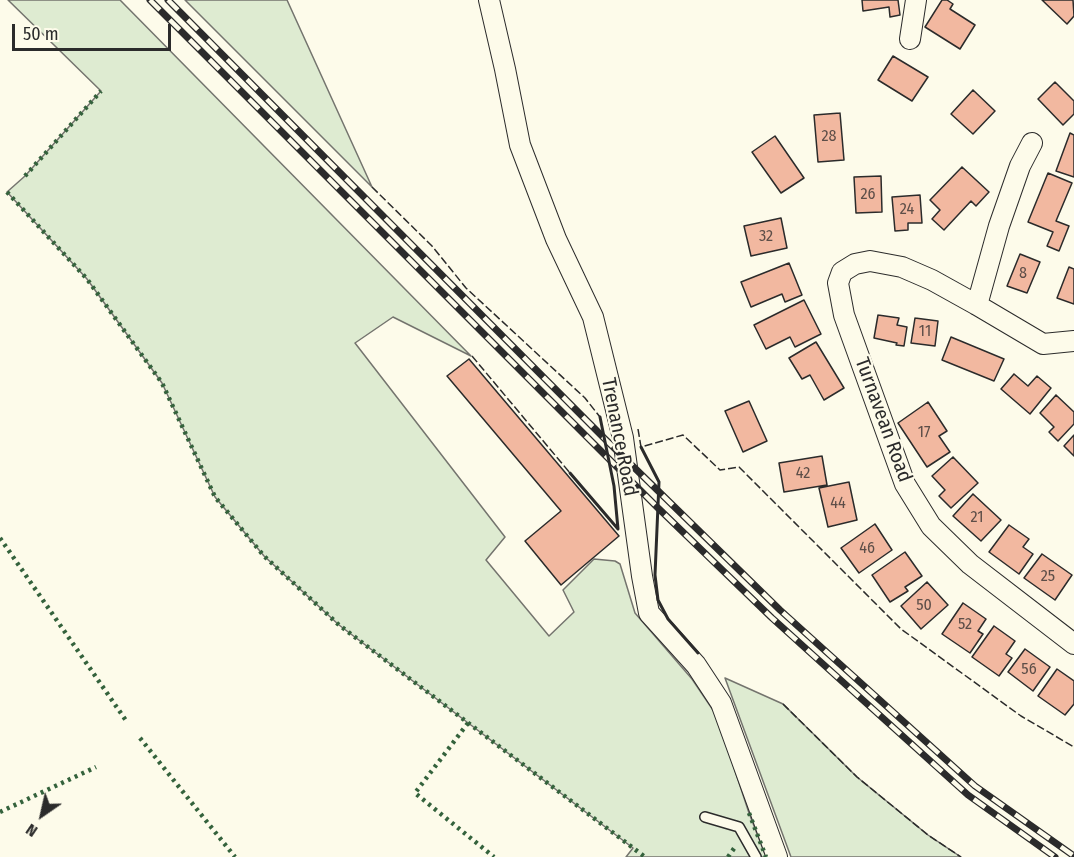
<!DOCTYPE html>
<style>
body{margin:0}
#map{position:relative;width:1074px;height:857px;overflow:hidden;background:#fdfbea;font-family:"Fira Sans Condensed",sans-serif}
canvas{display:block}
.north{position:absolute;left:12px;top:785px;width:60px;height:60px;-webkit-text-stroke:4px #fdfbea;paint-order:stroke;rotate:214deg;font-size:16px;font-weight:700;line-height:24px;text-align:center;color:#2b2b2b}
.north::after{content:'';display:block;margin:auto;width:21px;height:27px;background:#2b2b2b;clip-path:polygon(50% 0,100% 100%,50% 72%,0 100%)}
.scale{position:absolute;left:12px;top:24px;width:159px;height:27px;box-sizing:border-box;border:3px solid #2b2b2b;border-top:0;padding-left:8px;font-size:18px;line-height:21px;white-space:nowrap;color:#2b2b2b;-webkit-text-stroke:4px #fdfbea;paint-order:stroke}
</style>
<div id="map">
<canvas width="1074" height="857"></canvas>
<div class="north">N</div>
<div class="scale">50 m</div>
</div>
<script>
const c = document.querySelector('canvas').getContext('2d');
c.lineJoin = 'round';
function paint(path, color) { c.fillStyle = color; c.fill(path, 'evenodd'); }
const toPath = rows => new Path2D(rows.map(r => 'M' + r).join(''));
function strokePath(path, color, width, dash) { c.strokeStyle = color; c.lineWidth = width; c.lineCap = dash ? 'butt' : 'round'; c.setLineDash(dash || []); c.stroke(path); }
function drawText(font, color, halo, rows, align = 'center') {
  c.font = font + ' "Fira Sans Condensed",sans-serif'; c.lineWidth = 4.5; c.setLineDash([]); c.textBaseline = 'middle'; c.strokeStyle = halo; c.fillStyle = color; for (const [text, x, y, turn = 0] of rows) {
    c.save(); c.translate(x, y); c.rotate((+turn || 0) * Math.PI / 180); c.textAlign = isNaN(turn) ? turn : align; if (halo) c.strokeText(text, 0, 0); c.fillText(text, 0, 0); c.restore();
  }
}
const green = toPath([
 [8,0,120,0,471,356,393,317,355,343,505,537,486,560,549,636,574,612,563,590,594,559,615,561,620,564,635,613,692,679,717,716,749,813,766,857,626,857,633,848,339,625,264,556,215,497,162,383,87,279,7,192,25,176,101,91,8,0],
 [185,0,287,0,372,187,185,0],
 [725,678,783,704,857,777,928,835,961,857,791,857,725,678]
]);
paint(green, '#deebd1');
strokePath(green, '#74746e', 1.5);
const building = toPath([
 [862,0,898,0,900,15,890,17,889,7,863,11,862,0],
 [942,0,947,0,953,4,950,9,975,25,960,49,925,27,942,0],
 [1042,0,1073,0,1074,16,1067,24,1042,0],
 [893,56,928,77,912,101,878,80,893,56],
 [1055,82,1074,101,1074,114,1063,125,1038,99,1055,82],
 [973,90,995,111,973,134,951,114,973,90],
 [840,113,844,160,818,162,814,115,840,113],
 [1070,133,1074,135,1074,177,1056,171,1070,133],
 [775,136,804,178,781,193,752,152,775,136],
 [962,167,989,192,976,206,971,201,944,230,932,219,940,210,930,200,962,167],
 [1048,173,1072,183,1056,221,1069,226,1059,251,1047,246,1053,232,1028,222,1048,173],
 [881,176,882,212,856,213,854,177,881,176],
 [920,195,922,223,908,223,908,230,895,231,892,197,920,195],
 [781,218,787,248,751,256,744,226,781,218],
 [1020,254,1040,262,1027,293,1007,286,1020,254],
 [789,263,802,295,785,302,782,294,751,307,741,282,789,263],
 [1069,267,1074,269,1074,304,1057,298,1069,267],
 [804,300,821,334,795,347,790,337,766,349,754,325,804,300],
 [878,315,899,318,897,325,907,327,904,346,896,345,897,343,874,338,878,315],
 [915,318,938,321,935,346,911,343,915,318],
 [951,337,1004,359,994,381,942,360,951,337],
 [816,342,844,388,824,400,810,375,802,379,789,358,816,342],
 [469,359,619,536,561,585,525,541,561,511,447,376,469,359],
 [1014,374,1028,386,1037,376,1051,388,1030,414,1001,389,1014,374],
 [1056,395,1074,412,1074,424,1058,441,1049,432,1054,427,1040,413,1056,395],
 [749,401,767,441,743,452,725,411,749,401],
 [928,402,947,431,939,436,950,452,927,467,898,423,928,402],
 [1074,435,1074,456,1064,446,1074,435],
 [822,456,827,485,784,492,779,463,822,456],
 [953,457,978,483,951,508,939,496,945,490,932,476,953,457],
 [849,482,857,520,828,527,819,488,849,482],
 [973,494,1001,520,981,541,953,516,973,494],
 [875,524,892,550,859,573,841,548,875,524],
 [1009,525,1029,539,1023,547,1033,554,1019,574,989,552,1009,525],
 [905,552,922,576,905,587,908,591,890,602,872,575,905,552],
 [1042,554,1072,575,1055,600,1024,578,1042,554],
 [927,582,948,605,921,629,901,606,927,582],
 [963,603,986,619,978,631,983,634,970,653,942,634,963,603],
 [994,626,1015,641,1006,654,1012,658,999,676,972,657,994,626],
 [1025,649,1050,667,1033,691,1008,672,1025,649],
 [1057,669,1074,681,1074,704,1065,715,1038,696,1057,669]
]);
paint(building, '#f2b8a0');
strokePath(building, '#2b2b2b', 1.5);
const lane = toPath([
 [705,817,739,827,756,857]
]);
const street = toPath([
 [489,0,505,69,520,145,556,239,593,317,623,438,642,576,649,613,696,665,721,703,777,857],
 [910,39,916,0],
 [977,305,999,226,1020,166,1032,143],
 [1074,341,1043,344,977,305,932,280,902,267,870,261,855,264,842,272,838,283,844,315,905,484,931,526,970,564,1074,644]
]);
strokePath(lane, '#2b2b2b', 12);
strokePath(street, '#2b2b2b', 22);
strokePath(lane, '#fdfbea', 9);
strokePath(street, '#fdfbea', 20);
const rail = toPath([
 [150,0,658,508,772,618,968,795,1055,857],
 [168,0,605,439,780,610,975,786,1074,856]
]);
strokePath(rail, '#2b2b2b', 7);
strokePath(rail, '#fdfbea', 4.5, [14]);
strokePath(toPath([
 [25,176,101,91],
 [7,192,87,279,162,383,215,497,264,556,339,625,645,857],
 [0,538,127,722],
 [468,723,415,793,494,857],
 [140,738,235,857],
 [0,812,96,767],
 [749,813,766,857],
 [728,857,735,847]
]), '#34623c', 4.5, [3, 4.5]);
strokePath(toPath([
 [372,187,432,246,466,288,585,398,600,417],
 [472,356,570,473],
 [638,429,641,447,683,435,720,470,739,467,901,629,1021,716,1074,747],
 [783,704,857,777,928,835,961,857]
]), '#2b2b2b', 1.5, [8, 3]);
strokePath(toPath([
 [641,447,659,482,655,575,658,600,668,619,698,653],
 [570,473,618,529,614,486,600,417]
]), '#2b2b2b', 3);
drawText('16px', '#5d4e48', null, [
 ["28",829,137],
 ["26",868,195],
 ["24",907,210],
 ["32",766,237],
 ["8",1023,274],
 ["11",925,332],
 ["17",924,433],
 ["42",803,474],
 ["44",838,504],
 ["21",977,518],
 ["46",867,549],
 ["25",1048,577],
 ["50",924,606],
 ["52",965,625],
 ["56",1029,670]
]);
drawText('20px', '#2b2b2b', '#fdfbea', [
 ["Turnavean Road",883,420,70],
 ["Trenance Road",619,437,79]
]);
</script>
